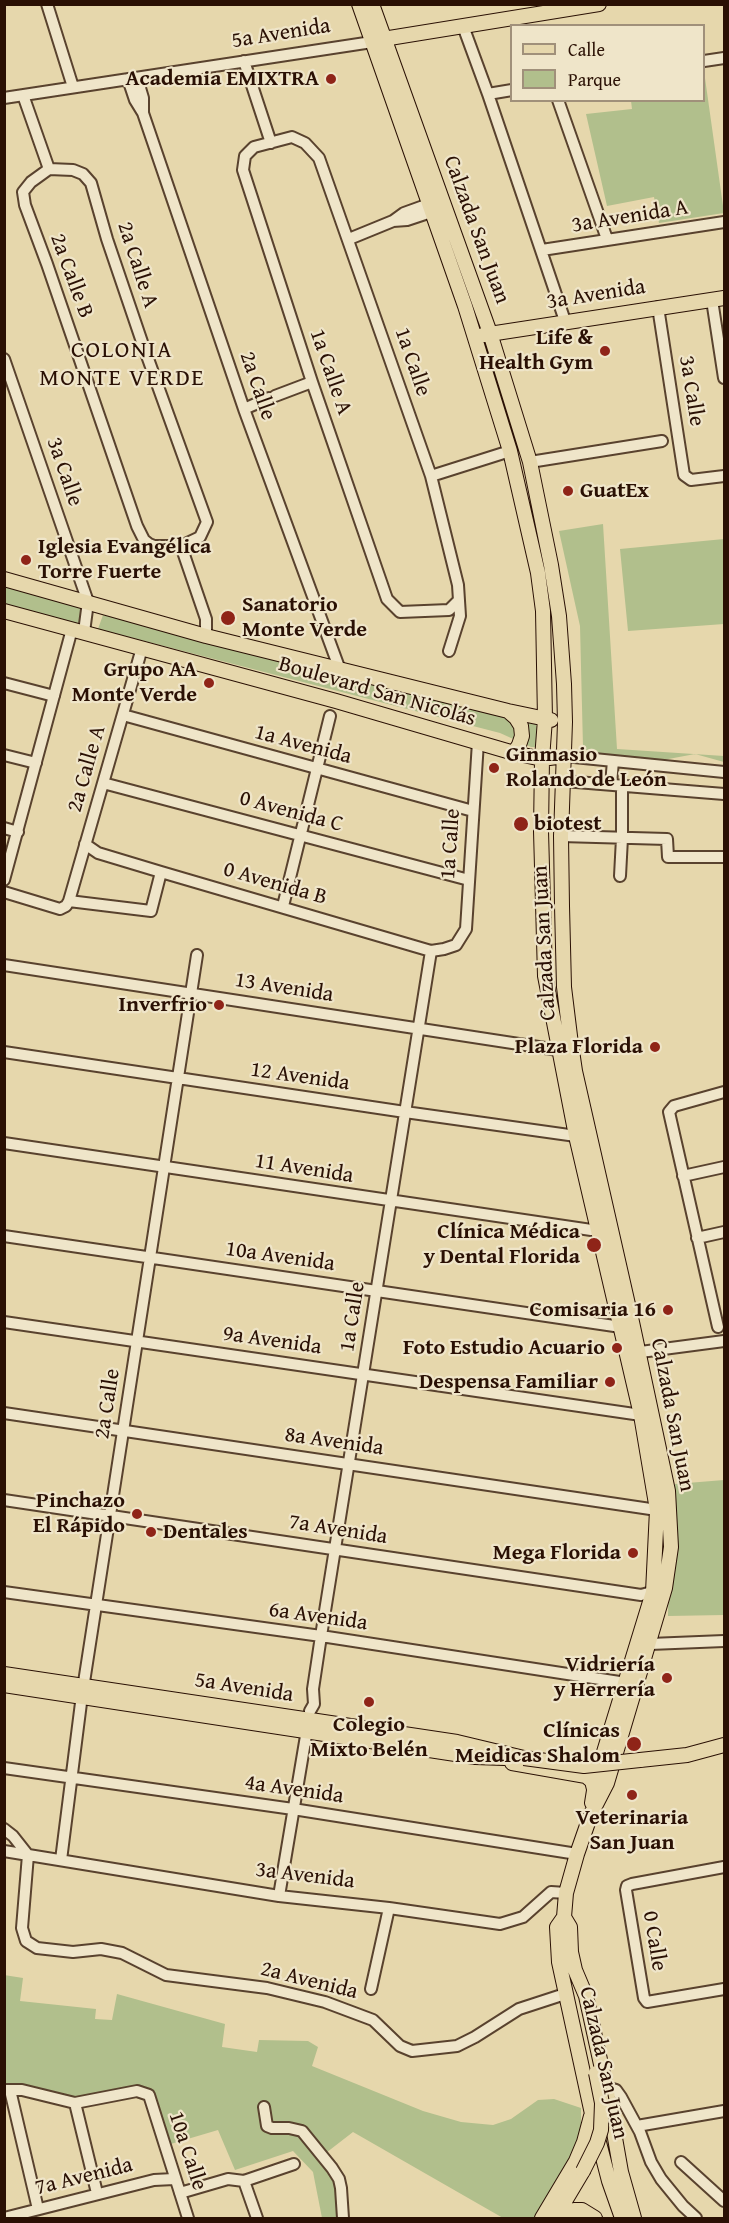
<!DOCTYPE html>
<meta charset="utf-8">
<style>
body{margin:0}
#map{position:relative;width:729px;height:2223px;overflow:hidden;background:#e6d7ac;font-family:"Gentium Book Plus",serif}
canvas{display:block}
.frame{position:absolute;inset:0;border:6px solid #2a1004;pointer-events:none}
.legend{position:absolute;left:510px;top:24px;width:195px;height:78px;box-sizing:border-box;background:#efe5c9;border:2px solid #a0907a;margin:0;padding:8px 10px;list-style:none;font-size:18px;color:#2a1004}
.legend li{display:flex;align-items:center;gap:12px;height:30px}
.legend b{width:30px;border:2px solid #a0907a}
</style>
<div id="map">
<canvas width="729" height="2223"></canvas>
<div class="frame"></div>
<ul class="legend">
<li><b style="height:8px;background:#e6d7ac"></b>Calle</li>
<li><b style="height:16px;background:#b1bf8c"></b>Parque</li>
</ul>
</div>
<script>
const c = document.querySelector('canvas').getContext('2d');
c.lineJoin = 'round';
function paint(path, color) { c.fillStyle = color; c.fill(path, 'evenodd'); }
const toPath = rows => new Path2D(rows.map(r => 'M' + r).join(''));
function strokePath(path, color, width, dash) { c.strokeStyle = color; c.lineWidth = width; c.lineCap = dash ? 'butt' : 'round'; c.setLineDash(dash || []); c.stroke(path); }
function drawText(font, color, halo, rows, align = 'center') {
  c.font = font + ' "Gentium Book Plus",serif'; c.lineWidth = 4.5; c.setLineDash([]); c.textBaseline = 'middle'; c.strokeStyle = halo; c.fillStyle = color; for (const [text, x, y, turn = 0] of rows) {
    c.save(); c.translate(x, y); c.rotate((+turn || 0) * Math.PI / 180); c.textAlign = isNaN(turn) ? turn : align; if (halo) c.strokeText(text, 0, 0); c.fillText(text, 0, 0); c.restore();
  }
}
paint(toPath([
 [704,71,724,213,659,223,654,197,607,206,586,114,632,109,631,101,704,100],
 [603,524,617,749,724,756,724,762,695,754,663,760,592,755,583,747,580,626,559,531],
 [724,539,724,624,628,631,620,549],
 [4,585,91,608,87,626,5,604],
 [103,615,536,718,538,747,531,747,500,733,98,629],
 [724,1480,724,1615,668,1616,669,1556,675,1484],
 [4,1975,23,1978,20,2001,96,2009,95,2019,112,2020,117,1994,225,2024,222,2047,257,2052,259,2040,308,2041,318,2047,312,2066,423,2111,461,2122,493,2125,511,2119,538,2100,554,2099,581,2108,581,2130,575,2151,535,2218,503,2218,353,2132,322,2156,338,2188,336,2218,322,2218,313,2172,293,2151,235,2170,218,2130,164,2146,144,2089,76,2098,5,2085]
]), '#b1bf8c');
const minor = toPath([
 [47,4,73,87],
 [463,26,488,94,565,321],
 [244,61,271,143],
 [704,61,724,58],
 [137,78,143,98,143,112],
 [128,79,135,100,143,113,244,409,340,670],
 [488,94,512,90],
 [23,95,49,169],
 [4,98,372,42],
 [558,100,607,239],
 [49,169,73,170,83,174,91,183,107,239,142,342,207,522,200,537,181,546,154,546,149,544,144,540,137,526,47,264,25,205,23,192,31,182,49,169],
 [393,221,407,220,431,212],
 [349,239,393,221,404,213,429,204],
 [542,250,724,222],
 [712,300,724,378],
 [658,307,684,475,691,480,724,476],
 [4,359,88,602,84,632],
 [275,396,312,382],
 [244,409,269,398],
 [530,462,662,441],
 [431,476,510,451],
 [181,546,206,619,206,636],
 [449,651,460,616,458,585,431,476,319,158,305,143,292,137,254,147,245,156,243,170,312,382,387,599,400,612,449,610,457,602],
 [4,683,54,696],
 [123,715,473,811],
 [4,755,36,763],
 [564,756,724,772],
 [564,781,724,794],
 [103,783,469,880],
 [611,784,613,761],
 [4,828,18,832],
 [561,836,667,839,668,857,724,857],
 [85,844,98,853,161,872,431,951,444,949,456,945,466,929,478,742],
 [620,876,622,838,622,785],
 [4,880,72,629],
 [4,892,60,909,66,906,69,901,151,911,161,872],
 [69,901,142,648],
 [283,906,330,716],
 [4,965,558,1050],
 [4,1052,405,1112,576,1136,583,1134],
 [4,1143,598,1231],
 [683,1176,724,1167],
 [4,1236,621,1327],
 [697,1238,724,1232],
 [4,1322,641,1415],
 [718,1327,669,1112,674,1106,724,1092],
 [633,1353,724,1341],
 [4,1413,657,1510],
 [4,1500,641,1595,659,1590],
 [4,1592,321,1636,626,1683],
 [650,1644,724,1641],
 [310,1711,314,1704,313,1689,321,1636,431,951],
 [4,1768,293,1809,577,1854],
 [4,1829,13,1836,28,1855],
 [4,1851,279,1896,389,1908,500,1924,523,1917,551,1892,566,1893],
 [28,1855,22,1928,26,1941,37,1948,73,1952,101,1949,122,1953,166,1975,267,1988,325,2002,373,2020,400,2046,412,2051,457,2046,475,2037,519,2009,565,1994],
 [61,1860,82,1695,197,955],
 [724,1867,632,1884,627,1886,626,1890,644,1998,647,2002,724,1989],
 [279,1896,308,1724],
 [371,1989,389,1908],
 [606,2087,616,2090,621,2097,640,2132,651,2162,661,2179,683,2206,696,2218],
 [4,2090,22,2090,75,2103,137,2091,149,2095,188,2218],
 [10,2090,38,2209],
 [75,2103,97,2193],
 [264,2107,267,2126,272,2128,289,2128,302,2131,332,2168,339,2179,341,2188,343,2218],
 [637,2126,724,2111],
 [681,2162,724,2201],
 [244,2181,257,2218],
 [180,2193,228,2179,244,2181,294,2164],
 [4,2218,154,2180,174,2179]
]);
const major = toPath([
 [359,4,465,306,510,451,538,573,543,611,545,719,542,759,541,831,545,976,576,1136,641,1415,657,1510,653,1592,596,1778,592,1803],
 [372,4,490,333,530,462,551,565,559,616,564,684,565,722,561,836,562,906,564,987,571,1044,575,1071,632,1322,668,1491,671,1547,665,1588,607,1783,591,1814,577,1854,566,1893,564,1917,557,1927,559,1962,594,2123,609,2181,622,2218],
 [377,40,599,4],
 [483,335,724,298],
 [4,579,206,636,508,711,551,720],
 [4,611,336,701,514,753,542,759,564,756],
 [508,711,516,718,521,726,522,736,519,745,514,753],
 [4,1674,457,1742,524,1758],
 [4,1685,475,1757,504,1758],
 [640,1760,687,1755,724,1745],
 [512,1763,586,1776,592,1781,594,1789],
 [564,1917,570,1927,571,1952,575,1970,586,1996,606,2087,621,2172,634,2218],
 [542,2218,576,2161,584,2142,591,2116],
 [555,2218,583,2171],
 [555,2218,574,2210,582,2210,595,2218]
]);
strokePath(minor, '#59422e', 14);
strokePath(major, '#2a1004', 16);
strokePath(minor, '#efe5c9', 10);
strokePath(major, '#e6d7ac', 14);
const majorBridge = toPath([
 [524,1758,584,1766,640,1760],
 [583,2171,597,2143,601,2130,602,2103,596,2073]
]);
strokePath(majorBridge, '#2a1004', 16, []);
strokePath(majorBridge, '#e6d7ac', 14);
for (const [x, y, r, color] of [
 [331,79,6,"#8f2418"],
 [605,351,6,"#8f2418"],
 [568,491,6,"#8f2418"],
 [26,560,6,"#8f2418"],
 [228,618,8,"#8f2418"],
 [209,683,6,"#8f2418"],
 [494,768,6,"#8f2418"],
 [521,824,8,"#8f2418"],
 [219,1005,6,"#8f2418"],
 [655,1047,6,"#8f2418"],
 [594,1245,8,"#8f2418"],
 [668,1310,6,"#8f2418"],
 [617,1348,6,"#8f2418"],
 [610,1382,6,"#8f2418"],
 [137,1514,6,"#8f2418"],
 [151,1532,6,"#8f2418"],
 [633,1553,6,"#8f2418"],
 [667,1678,6,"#8f2418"],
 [369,1702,6,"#8f2418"],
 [634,1744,8,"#8f2418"],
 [632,1795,6,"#8f2418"]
]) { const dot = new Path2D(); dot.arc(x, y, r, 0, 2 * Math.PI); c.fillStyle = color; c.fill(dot); strokePath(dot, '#efe5c9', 2); }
drawText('22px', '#2a1004', '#efe5c9', [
 ["5a Avenida",281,34,-9],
 ["3a Avenida A",630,217,-9],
 ["Calzada San Juan",476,230,70],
 ["2a Calle A",137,265,72],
 ["2a Calle B",71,276,70],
 ["3a Avenida",596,295,-9],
 ["1a Calle",412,362,71],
 ["1a Calle A",330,372,71],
 ["2a Calle",257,386,71],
 ["3a Calle",691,391,81],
 ["3a Calle",64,472,71],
 ["Boulevard San Nicolás",377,692,16],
 ["1a Avenida",303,745,15],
 ["2a Calle A",87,769,-74],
 ["0 Avenida C",291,812,15],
 ["1a Calle",451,844,-86],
 ["0 Avenida B",275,884,16],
 ["Calzada San Juan",545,943,-93],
 ["13 Avenida",284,988,9],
 ["12 Avenida",300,1077,8],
 ["11 Avenida",304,1169,9],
 ["10a Avenida",280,1257,8],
 ["1a Calle",353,1317,-81],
 ["9a Avenida",272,1341,8],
 ["2a Calle",108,1404,-81],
 ["Calzada San Juan",672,1415,79],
 ["8a Avenida",334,1442,8],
 ["7a Avenida",338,1530,9],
 ["6a Avenida",318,1617,8],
 ["5a Avenida",244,1688,9],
 ["4a Avenida",294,1790,8],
 ["3a Avenida",305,1876,7],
 ["0 Calle",654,1941,81],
 ["2a Avenida",309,1981,14],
 ["Calzada San Juan",603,2063,77],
 ["10a Calle",187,2151,72],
 ["7a Avenida",84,2177,-14]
]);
drawText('bold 22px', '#2a1004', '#efe5c9', [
 ["Academia EMIXTRA",319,79],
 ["Life &",593,338],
 ["Health Gym",593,363],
 ["GuatEx",580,491,"left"],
 ["Iglesia Evangélica",38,547,"left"],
 ["Torre Fuerte",38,572,"left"],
 ["Sanatorio",242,605,"left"],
 ["Monte Verde",242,630,"left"],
 ["Grupo AA",197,670],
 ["Monte Verde",197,695],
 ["Ginmasio",506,755,"left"],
 ["Rolando de León",506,780,"left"],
 ["biotest",534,824,"left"],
 ["Inverfrio",207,1005],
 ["Plaza Florida",643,1047],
 ["Clínica Médica",580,1232],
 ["y Dental Florida",580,1257],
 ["Comisaria 16",656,1310],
 ["Foto Estudio Acuario",605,1348],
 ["Despensa Familiar",598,1382],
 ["Pinchazo",125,1501],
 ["El Rápido",125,1526],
 ["Dentales",163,1532,"left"],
 ["Mega Florida",621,1553],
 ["Vidriería",655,1665],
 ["y Herrería",655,1690],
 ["Colegio",369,1725,"center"],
 ["Mixto Belén",369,1750,"center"],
 ["Clínicas",620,1731],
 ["Meidicas Shalom",620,1756],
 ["Veterinaria",632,1818,"center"],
 ["San Juan",632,1843,"center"]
], 'right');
c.letterSpacing = '1.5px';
drawText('24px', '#2a1004', '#efe5c9', [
 ["COLONIA",122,351],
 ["MONTE VERDE",122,379]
]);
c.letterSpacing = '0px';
</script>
